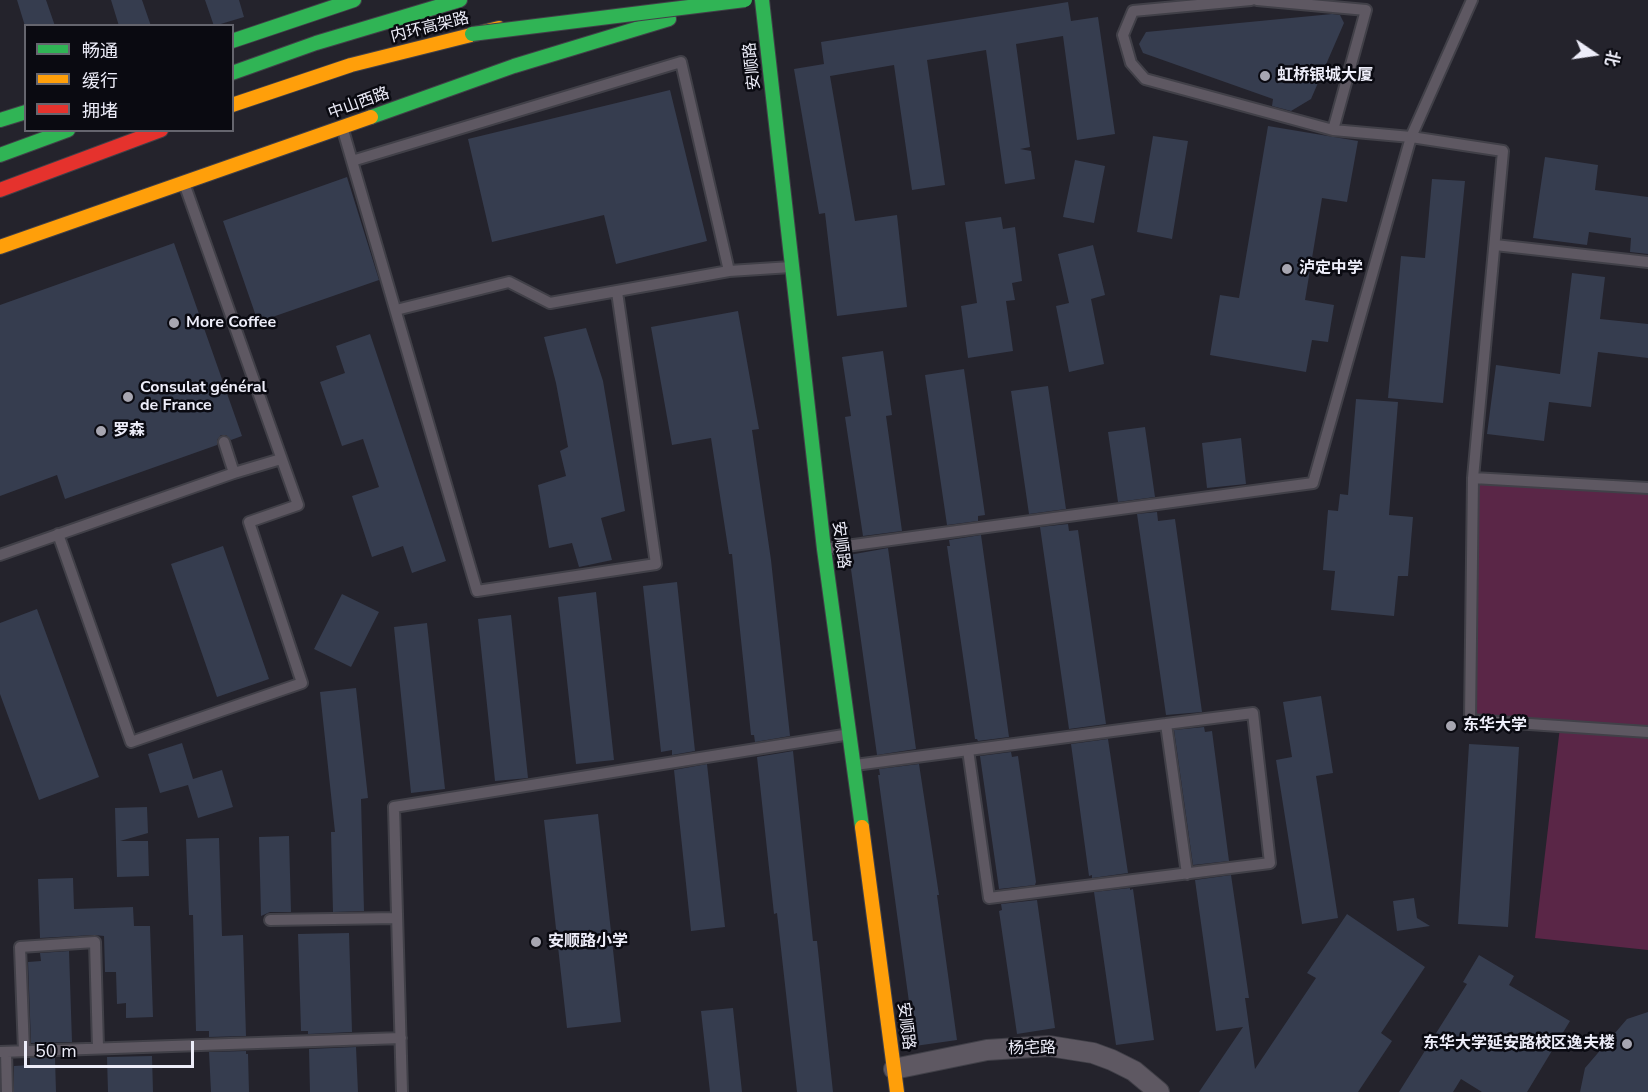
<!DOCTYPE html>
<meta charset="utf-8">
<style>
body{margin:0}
#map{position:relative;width:1648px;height:1092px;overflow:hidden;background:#24232c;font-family:"Nunito Sans","Noto Sans SC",sans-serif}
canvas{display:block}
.legend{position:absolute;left:24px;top:24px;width:210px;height:108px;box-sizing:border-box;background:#0a0a11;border:2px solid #65656e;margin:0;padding:8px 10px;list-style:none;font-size:18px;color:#ededf9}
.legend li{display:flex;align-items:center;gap:12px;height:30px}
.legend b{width:30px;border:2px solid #65656e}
.north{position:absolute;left:1564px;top:24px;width:60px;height:60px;-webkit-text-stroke:4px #0a0a11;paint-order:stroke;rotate:103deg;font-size:16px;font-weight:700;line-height:24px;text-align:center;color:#ededf9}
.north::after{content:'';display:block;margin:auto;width:21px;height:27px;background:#ededf9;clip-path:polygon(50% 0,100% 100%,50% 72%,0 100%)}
.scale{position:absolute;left:24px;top:1041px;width:170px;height:27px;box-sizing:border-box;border:3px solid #ededf9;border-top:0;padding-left:8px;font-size:18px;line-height:21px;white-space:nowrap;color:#ededf9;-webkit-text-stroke:4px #0a0a11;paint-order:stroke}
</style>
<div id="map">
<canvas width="1648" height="1092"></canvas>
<ul class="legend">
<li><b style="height:8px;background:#30b455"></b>畅通</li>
<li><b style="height:8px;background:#ff9f0a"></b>缓行</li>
<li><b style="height:8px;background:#e5322d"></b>拥堵</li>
</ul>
<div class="north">北</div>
<div class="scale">50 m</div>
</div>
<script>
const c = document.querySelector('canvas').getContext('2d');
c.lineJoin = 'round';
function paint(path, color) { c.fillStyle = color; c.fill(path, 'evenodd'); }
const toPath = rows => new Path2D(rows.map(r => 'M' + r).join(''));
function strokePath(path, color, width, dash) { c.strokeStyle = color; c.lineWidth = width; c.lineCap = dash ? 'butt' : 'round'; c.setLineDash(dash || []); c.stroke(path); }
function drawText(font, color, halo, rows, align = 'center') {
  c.font = font + ' "Nunito Sans","Noto Sans SC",sans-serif'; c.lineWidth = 5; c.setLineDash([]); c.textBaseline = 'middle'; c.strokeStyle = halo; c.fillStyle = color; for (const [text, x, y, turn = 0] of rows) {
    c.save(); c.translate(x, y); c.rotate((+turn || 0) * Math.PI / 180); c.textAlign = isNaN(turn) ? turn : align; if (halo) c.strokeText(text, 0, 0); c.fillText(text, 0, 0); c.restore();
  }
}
paint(toPath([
 [1473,478,1648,488,1648,950,1535,938,1560,727,1470,720]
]), '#5a2647');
paint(toPath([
 [17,0,46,0,55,26,25,26],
 [111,0,142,0,151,26,119,26],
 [205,0,239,0,244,17,214,26],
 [1068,2,1071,21,1098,17,1115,134,1077,140,1063,36,1016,44,1030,147,1020,149,1031,151,1035,179,1005,184,986,50,927,60,945,185,912,190,894,65,830,76,855,221,897,215,907,307,837,316,825,213,819,214,794,69,824,64,821,42],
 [1332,14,1340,15,1344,23,1311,99,1291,111,1272,106,1273,99,1143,53,1139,44,1146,32],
 [670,90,707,241,616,264,604,215,492,242,468,139],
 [1268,126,1358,141,1347,202,1322,198,1305,300,1334,305,1328,342,1312,340,1306,372,1210,355,1220,295,1239,298],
 [1153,136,1188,141,1172,239,1137,232],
 [1545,157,1598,165,1595,190,1648,197,1648,254,1630,252,1631,238,1589,232,1587,245,1533,238],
 [1075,160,1105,166,1094,223,1063,217],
 [347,177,379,280,258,322,223,221],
 [1432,179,1465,181,1443,403,1388,398,1401,256,1425,258],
 [1001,217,1003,229,1015,227,1022,281,1012,283,1015,300,1006,301,1013,351,968,358,961,306,977,303,965,222],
 [174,243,242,436,231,440,226,435,221,435,217,440,217,445,65,499,57,475,0,496,0,305],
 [1093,245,1105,295,1091,299,1104,364,1069,372,1056,306,1069,303,1058,254],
 [1572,273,1605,277,1600,319,1648,324,1648,358,1598,352,1591,407,1549,402,1544,441,1487,434,1496,365,1560,374],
 [738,311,759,429,752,430,771,560,790,736,755,742,754,735,751,735,732,554,729,554,711,438,672,445,651,327],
 [586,328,603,381,625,511,601,518,612,560,579,567,572,543,549,548,538,485,566,476,560,451,568,447,556,383,544,337],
 [370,334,446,561,412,573,403,546,372,557,352,496,379,487,363,439,342,446,320,382,345,373,336,346],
 [883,351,892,415,886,416,902,531,863,536,845,417,851,416,842,357],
 [964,369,985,515,978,516,978,521,947,525,925,375],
 [1048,386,1066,509,1029,514,1011,391],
 [1356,399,1398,402,1389,515,1413,517,1408,576,1398,576,1394,616,1331,610,1335,571,1323,570,1328,510,1338,511,1340,494,1348,495],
 [1145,427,1155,497,1118,502,1108,432],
 [1241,438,1246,484,1207,488,1202,443],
 [1157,512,1158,521,1175,519,1202,712,1166,715,1137,514],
 [1068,524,1069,531,1078,530,1106,724,1069,729,1040,527],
 [981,535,1009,737,978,741,977,739,975,739,947,546,950,546,949,540],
 [223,546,269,679,217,697,171,564],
 [888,548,916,749,877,755,849,555],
 [677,582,695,751,672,755,672,750,661,752,643,586],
 [596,592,614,760,576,764,558,597],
 [342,594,379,612,351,667,314,649],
 [37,609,99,777,39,800,0,694,0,623],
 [511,615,528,778,495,781,478,619],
 [427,623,445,789,411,793,394,627],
 [356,688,368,798,361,799,364,911,333,912,331,832,335,832,320,692],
 [1321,696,1333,773,1316,776,1338,918,1302,924,1276,760,1292,757,1283,702],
 [1204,727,1205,732,1212,731,1229,861,1193,865,1174,730],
 [1108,739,1128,873,1092,878,1092,875,1089,876,1071,744],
 [182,743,193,779,222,770,233,807,198,818,188,785,160,793,148,754],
 [1469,744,1519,747,1508,927,1458,924],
 [793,751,813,941,817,941,833,1092,797,1092,777,913,774,914,757,757],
 [1011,752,1012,757,1018,756,1036,882,1035,885,999,889,980,756],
 [707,764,725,927,691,931,674,770],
 [919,764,939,895,937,895,957,1040,915,1046,878,775,880,775,879,769],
 [147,807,148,833,120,841,148,841,149,876,117,877,115,808],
 [598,814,621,1022,567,1028,544,820],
 [289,836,291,912,270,912,261,916,259,837],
 [219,838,222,936,243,935,246,1036,209,1037,209,1031,196,1031,193,915,189,915,186,839],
 [1231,875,1249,998,1245,998,1255,1069,1316,978,1307,973,1347,914,1425,967,1381,1033,1392,1041,1358,1092,1199,1092,1243,1027,1216,1031,1195,880],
 [73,878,74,909,133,907,134,926,150,926,153,1017,126,1018,126,1003,117,1004,116,972,105,972,104,936,94,935,40,938,38,879],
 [1130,888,1130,890,1133,889,1154,1040,1116,1045,1094,892],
 [1414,898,1417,918,1430,926,1397,931,1393,901],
 [1037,900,1055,1028,1017,1034,999,911,1002,910,1001,904],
 [349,933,352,1032,308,1034,308,1031,301,1031,298,934],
 [69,951,72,1042,31,1043,28,962,41,961,40,953],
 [1479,955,1514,976,1509,985,1570,1021,1527,1092,1482,1092,1461,1079,1453,1092,1399,1092,1467,984,1463,982],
 [733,1008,742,1092,710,1092,701,1011],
 [1648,1012,1648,1092,1580,1092,1585,1068,1627,1019],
 [356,1047,358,1092,310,1092,309,1049],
 [246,1051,246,1054,248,1054,249,1092,211,1092,209,1052],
 [152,1056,153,1092,108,1092,107,1057],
 [30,1058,55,1058,56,1092,14,1092,14,1066,30,1065]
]), '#363d4f');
const lane = toPath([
 [1251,0,1133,11,1123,35,1131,63,1145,79,1333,130,1366,10,1257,0],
 [343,130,477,591,656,564,617,292],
 [1333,130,1411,137,1503,151,1473,478,1470,720,1648,732],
 [352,161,681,62,729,271],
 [1495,245,1648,262],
 [396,310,509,282,550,303,729,271,791,267],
 [224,442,234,473],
 [1473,478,1648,488],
 [58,534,131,742,302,683,249,522,298,505,184,183],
 [824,549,1313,483,1411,137,1472,0],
 [0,555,234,473,281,459],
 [1166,724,1187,874],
 [855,765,1166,724,1253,713,1270,863,989,898,968,750],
 [270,920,397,918],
 [24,1051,20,947,95,942,98,1047],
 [0,1052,401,1038],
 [6,1052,7,1092],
 [402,1092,394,807,850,734]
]);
const street = toPath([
 [894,1069,987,1050,1049,1046,1093,1053,1112,1060,1134,1071,1159,1092]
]);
const fast = toPath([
 [762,0,824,549,862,827],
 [232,41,354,0],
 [232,73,316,43,460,0],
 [371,117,514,66,669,19],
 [0,120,26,112],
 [0,155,68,130]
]);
const slow = toPath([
 [232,105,351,65,499,28],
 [0,247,371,117],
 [862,827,897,1092]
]);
const jam = toPath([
 [0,190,161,130]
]);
strokePath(lane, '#414048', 14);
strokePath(street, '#414048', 22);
strokePath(fast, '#414048', 16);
strokePath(slow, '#414048', 16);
strokePath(jam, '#414048', 16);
strokePath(lane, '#5e5862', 10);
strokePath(street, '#5e5862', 20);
strokePath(fast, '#30b455', 14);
strokePath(slow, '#ff9f0a', 14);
strokePath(jam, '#e5322d', 14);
const fastBridge = toPath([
 [472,34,745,0]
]);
strokePath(fastBridge, '#414048', 16, []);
strokePath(fastBridge, '#30b455', 14);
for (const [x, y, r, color] of [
 [1265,76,6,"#a7a6b1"],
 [1287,269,6,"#a7a6b1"],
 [174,323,6,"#a7a6b1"],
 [128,397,6,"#a7a6b1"],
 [101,431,6,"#a7a6b1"],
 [1451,726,6,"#a7a6b1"],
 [536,942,6,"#a7a6b1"],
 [1627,1044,6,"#a7a6b1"]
]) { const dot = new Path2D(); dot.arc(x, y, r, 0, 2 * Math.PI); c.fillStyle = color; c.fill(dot); strokePath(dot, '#0a0a11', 2); }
drawText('16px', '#ededf9', '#0a0a11', [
 ["内环高架路",430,28,-14],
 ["安顺路",753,66,-96],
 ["中山西路",359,104,-20],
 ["安顺路",840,545,83],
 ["安顺路",905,1026,83],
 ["杨宅路",1032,1049,-1]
]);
drawText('bold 16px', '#ededf9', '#0a0a11', [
 ["虹桥银城大厦",1277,76],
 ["泸定中学",1299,269],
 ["More Coffee",186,323],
 ["Consulat général",140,388],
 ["de France",140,406],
 ["罗森",113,431],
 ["东华大学",1463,726],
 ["安顺路小学",548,942],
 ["东华大学延安路校区逸夫楼",1615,1044,"right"]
], 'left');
</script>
